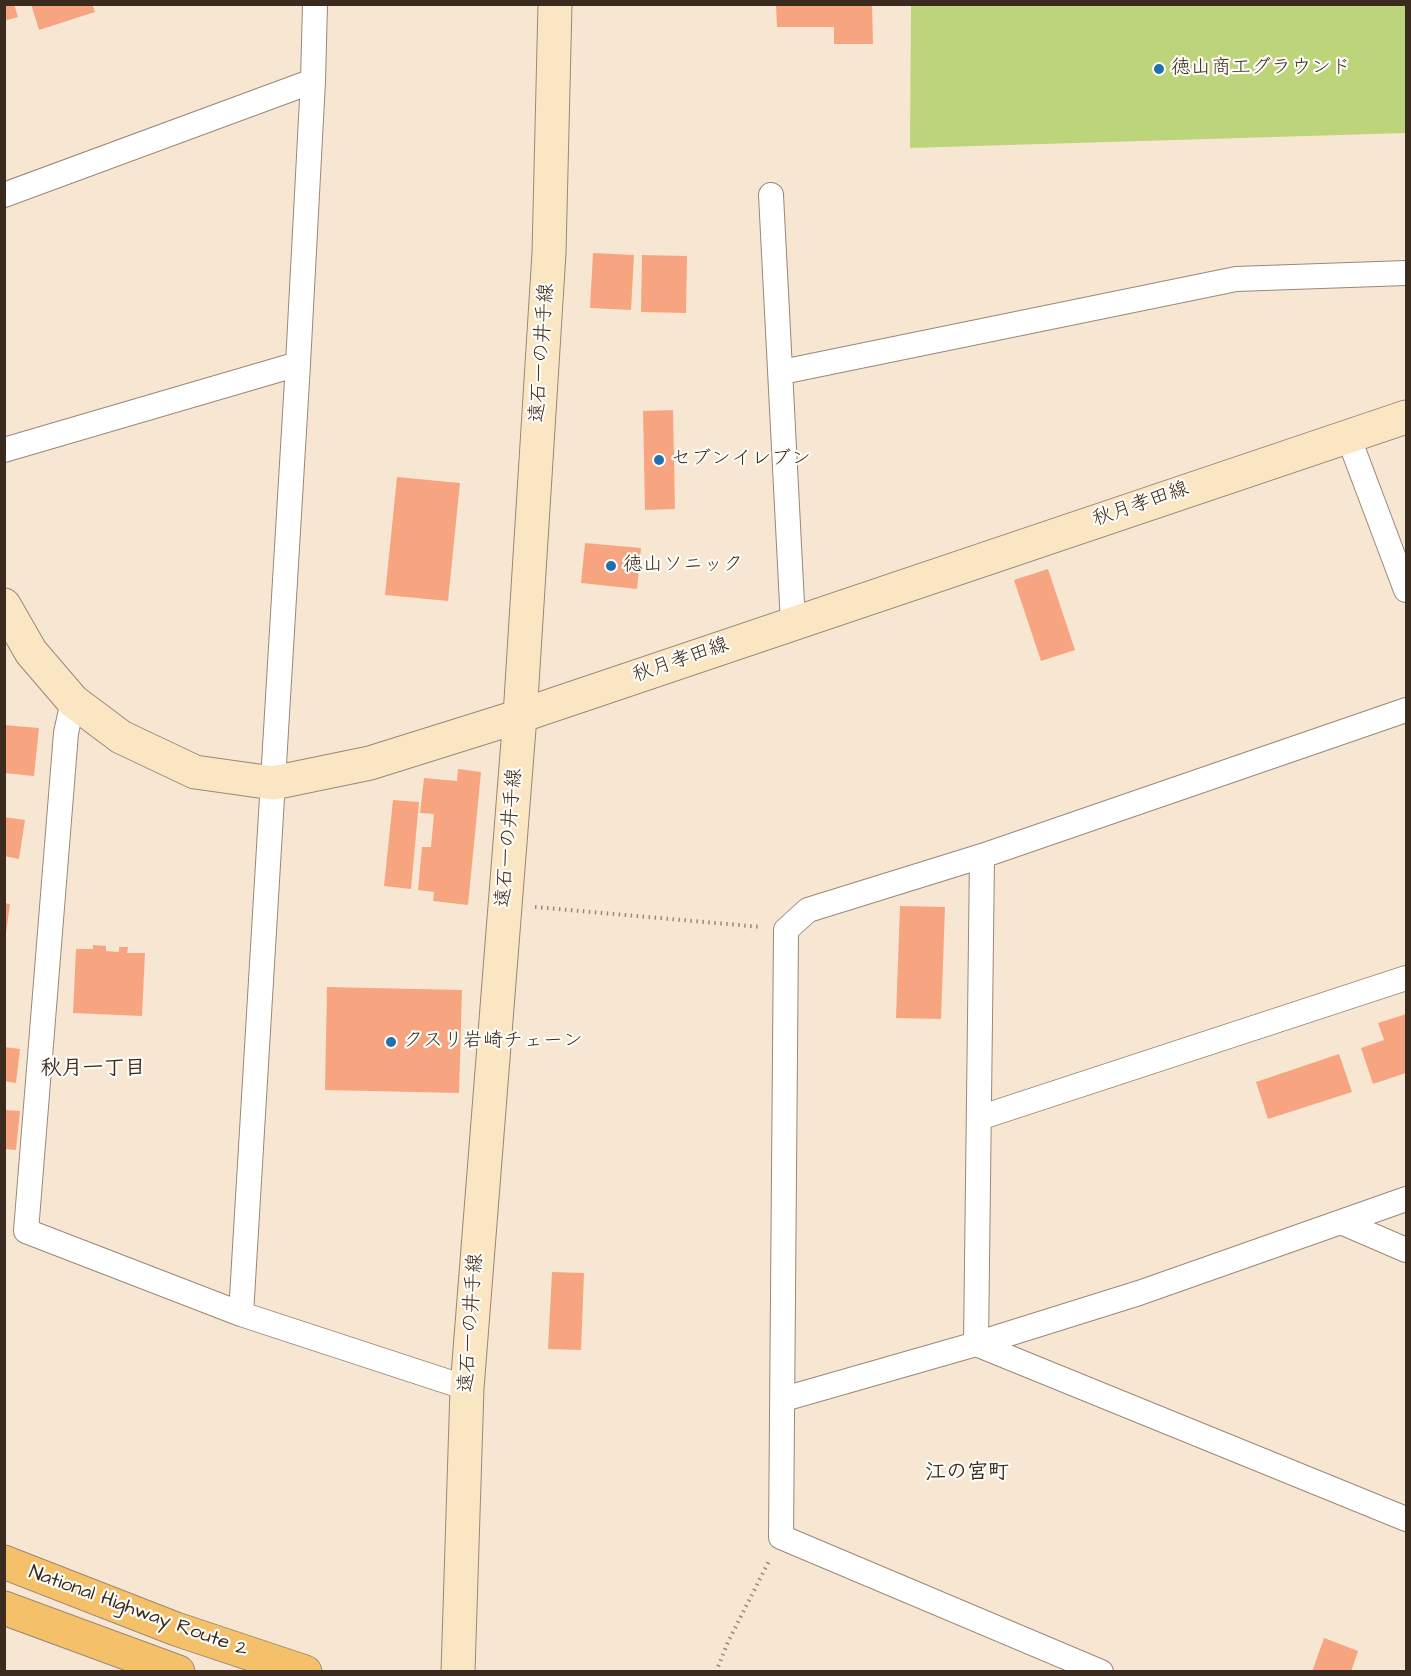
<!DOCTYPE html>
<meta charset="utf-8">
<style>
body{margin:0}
#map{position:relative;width:1411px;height:1676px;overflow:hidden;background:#f7e7d2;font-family:"Architects Daughter",sans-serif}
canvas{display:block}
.frame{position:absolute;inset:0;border:6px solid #3b2a1e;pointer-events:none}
</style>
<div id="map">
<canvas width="1411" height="1676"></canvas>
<div class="frame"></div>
</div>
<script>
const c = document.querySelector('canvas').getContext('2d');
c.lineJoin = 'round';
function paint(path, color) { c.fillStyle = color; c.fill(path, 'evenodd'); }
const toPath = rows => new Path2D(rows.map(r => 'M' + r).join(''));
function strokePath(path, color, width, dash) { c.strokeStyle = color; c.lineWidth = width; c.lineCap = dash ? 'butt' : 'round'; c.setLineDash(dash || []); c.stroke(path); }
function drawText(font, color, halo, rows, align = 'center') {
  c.font = font + ' "Architects Daughter","Klee One",sans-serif'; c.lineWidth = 4.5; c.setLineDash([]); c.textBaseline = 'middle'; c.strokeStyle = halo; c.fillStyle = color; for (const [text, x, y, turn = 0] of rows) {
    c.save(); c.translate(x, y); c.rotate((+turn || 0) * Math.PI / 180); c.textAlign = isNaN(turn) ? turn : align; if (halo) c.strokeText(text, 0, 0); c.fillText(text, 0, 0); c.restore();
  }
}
paint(toPath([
 [911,5,1406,5,1406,133,910,148]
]), '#bdd57a');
paint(toPath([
 [4,4,14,4,18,17,4,21],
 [31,4,92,4,95,12,39,30],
 [776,4,872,4,873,44,834,44,834,27,777,27],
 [593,253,634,255,631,310,590,308],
 [642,255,687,256,686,313,641,312],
 [673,410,675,509,645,510,643,411],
 [397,477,460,483,448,601,385,595],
 [585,543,641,548,637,589,581,583],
 [1048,569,1075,650,1041,661,1014,580],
 [4,725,39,728,34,776,4,773],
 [458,769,481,772,468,905,433,901,434,892,418,890,422,847,431,847,434,814,420,813,424,778,457,781],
 [393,800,419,802,411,889,384,886],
 [4,817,25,820,19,859,4,856],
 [4,903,10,904,6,933,4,933],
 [900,906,945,907,941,1019,896,1018],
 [93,945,106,946,106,951,119,952,119,947,128,947,127,953,145,953,142,1016,73,1013,76,949,93,949],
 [327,987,462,990,459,1093,325,1090],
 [1406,1014,1406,1073,1373,1084,1361,1048,1384,1040,1378,1023],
 [4,1047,20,1049,16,1083,4,1081],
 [1339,1054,1352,1092,1268,1119,1256,1082],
 [4,1110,20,1111,16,1150,4,1149],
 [552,1272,584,1273,581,1350,548,1349],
 [1324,1638,1358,1651,1351,1672,1312,1672]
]), '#f7a580');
const street = toPath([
 [4,195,313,81],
 [771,195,793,623],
 [782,372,1236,279,1406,273],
 [1348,436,1406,590],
 [4,450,298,364],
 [73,701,66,733,26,1231,241,1314,467,1388],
 [979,1118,1406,978],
 [1341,1222,1406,1250],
 [241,1314,298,364,313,81,315,4],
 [976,1344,982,856],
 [976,1344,1406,1519],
 [784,1399,976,1344,1139,1293,1406,1199],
 [1101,1672,781,1537,786,930,808,910,982,856,1406,710]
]);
const secondary = toPath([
 [4,605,31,652,73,701,121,737,195,772,273,783,370,763,520,716,1406,417],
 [458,1672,467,1388,520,716,549,253,555,4]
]);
const highway = toPath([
 [4,1562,176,1629,305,1672],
 [4,1608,178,1672]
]);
strokePath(street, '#998878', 26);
strokePath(secondary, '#998878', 35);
strokePath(highway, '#998878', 35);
strokePath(toPath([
 [535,907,761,927],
 [716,1672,728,1642,770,1559]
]), '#998878', 4, [1.5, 4.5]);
strokePath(street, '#fff', 24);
strokePath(secondary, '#fbe6c3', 33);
strokePath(highway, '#f4c16a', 33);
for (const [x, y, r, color] of [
 [1159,69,6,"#1f6fb2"],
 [659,460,6,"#1f6fb2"],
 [611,566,6,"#1f6fb2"],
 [391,1042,6,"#1f6fb2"]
]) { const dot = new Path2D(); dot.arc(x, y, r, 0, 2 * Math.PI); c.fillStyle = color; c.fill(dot); strokePath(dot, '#fdfcf7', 2); }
drawText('20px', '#3b2a1e', '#fdfcf7', [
 ["徳山商工グラウンド",1171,69],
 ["セブンイレブン",671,460],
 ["徳山ソニック",623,566],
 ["クスリ岩崎チェーン",403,1042]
], 'left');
drawText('20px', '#3b2a1e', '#fdfcf7', [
 ["遠石一の井手線",543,353,-86],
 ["秋月孝田線",1141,505,-19],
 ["秋月孝田線",681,661,-19],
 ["遠石一の井手線",510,838,-85],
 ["遠石一の井手線",472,1323,-86],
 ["National Highway Route 2",138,1612,20]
]);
drawText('bold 21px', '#3b2a1e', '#fdfcf7', [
 ["秋月一丁目",93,1070],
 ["江の宮町",967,1474]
]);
</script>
